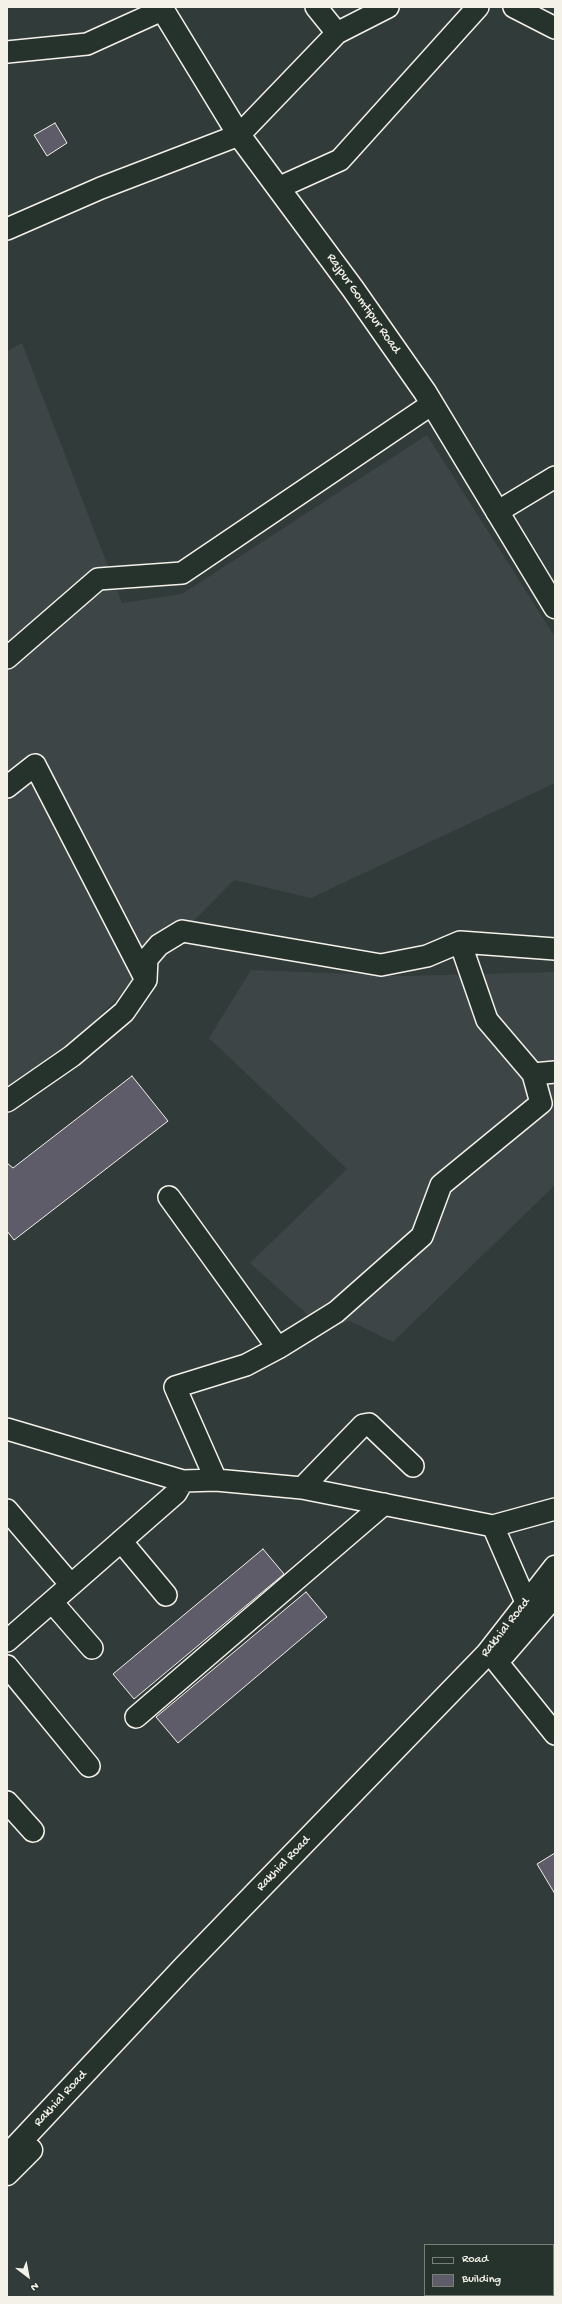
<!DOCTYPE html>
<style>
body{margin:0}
#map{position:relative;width:562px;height:2304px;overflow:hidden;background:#313b39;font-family:"Gochi Hand",sans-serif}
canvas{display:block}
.frame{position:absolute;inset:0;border:8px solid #f4f1e8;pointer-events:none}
.legend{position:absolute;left:424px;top:2244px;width:130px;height:52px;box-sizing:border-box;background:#26332d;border:1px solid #787f78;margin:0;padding:5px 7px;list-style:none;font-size:12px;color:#f4f1e8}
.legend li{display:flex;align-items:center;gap:8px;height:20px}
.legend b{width:20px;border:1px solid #787f78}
.north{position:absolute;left:8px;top:2256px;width:40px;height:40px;-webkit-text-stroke:3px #26332d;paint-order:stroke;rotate:148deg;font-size:11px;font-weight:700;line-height:16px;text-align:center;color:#f4f1e8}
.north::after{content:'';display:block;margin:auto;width:14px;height:18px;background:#f4f1e8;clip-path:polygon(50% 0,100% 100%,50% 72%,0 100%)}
</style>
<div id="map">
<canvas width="562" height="2304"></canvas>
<div class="frame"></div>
<ul class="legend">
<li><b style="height:5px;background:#26332d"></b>Road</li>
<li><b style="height:11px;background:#5d5c68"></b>Building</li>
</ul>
<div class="north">N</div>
</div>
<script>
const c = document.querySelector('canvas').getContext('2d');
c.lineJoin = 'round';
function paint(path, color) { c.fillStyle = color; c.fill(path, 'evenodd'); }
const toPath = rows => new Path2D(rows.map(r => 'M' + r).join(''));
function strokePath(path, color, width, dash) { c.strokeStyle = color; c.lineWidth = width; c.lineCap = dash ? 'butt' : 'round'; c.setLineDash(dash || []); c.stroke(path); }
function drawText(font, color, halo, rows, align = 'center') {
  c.font = font + ' "Gochi Hand",sans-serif'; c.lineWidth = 3; c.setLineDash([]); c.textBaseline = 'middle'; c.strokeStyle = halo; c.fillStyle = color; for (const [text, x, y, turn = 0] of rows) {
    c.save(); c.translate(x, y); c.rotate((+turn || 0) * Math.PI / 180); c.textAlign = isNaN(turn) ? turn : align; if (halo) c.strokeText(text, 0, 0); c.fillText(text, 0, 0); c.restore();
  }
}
paint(toPath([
 [22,343,122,603,182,594,427,435,555,637,555,783,311,898,234,880,7,1109,7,351],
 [251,970,404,976,555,972,555,1185,393,1342,350,1321,325,1330,250,1263,347,1169,209,1038]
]), '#3e4547');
const building = toPath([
 [55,123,67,143,47,156,34,135,55,123],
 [132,1076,168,1121,14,1240,7,1231,7,1163,13,1168,132,1076],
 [263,1549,284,1574,134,1699,113,1674,263,1549],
 [306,1592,327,1617,178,1743,156,1717,306,1592],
 [555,1853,555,1894,537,1864,555,1853]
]);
paint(building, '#5d5c68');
strokePath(building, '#f4f1e8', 1);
const minor = toPath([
 [316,7,337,33,388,7],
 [514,7,555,28],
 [7,52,87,44,162,10],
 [278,188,340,160,478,7],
 [7,229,101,188,239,135,337,33],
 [497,512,555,477],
 [7,658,98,579,182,573,432,404],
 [7,787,35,765,146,980],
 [460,942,487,1020,533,1074,555,1072],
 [7,1101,72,1056,124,1012,146,980,147,959,159,945,182,931,381,965,427,956,460,942,555,949],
 [169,1197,278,1348],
 [7,1429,183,1481,216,1480,302,1488,493,1526,555,1509],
 [216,1480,175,1387,246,1365,278,1348,336,1312,422,1236,441,1185,541,1103,533,1074],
 [302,1488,363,1425,369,1424,413,1466],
 [7,1510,71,1585],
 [493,1526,526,1602],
 [121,1541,166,1595],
 [52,1602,92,1648],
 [7,1641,176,1493,183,1481],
 [497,1662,555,1734],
 [7,1666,89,1766],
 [136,1717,384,1504],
 [7,1802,33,1831]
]);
const major = toPath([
 [161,7,239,135,353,289,425,392,555,607],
 [504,1654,555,1595],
 [7,2156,185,1966,487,1654,555,1567],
 [7,2174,31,2150]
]);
strokePath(minor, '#f4f1e8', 24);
strokePath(major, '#f4f1e8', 25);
strokePath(minor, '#26332d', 21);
strokePath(major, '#26332d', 22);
drawText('13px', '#f4f1e8', '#26332d', [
 ["Rajpur Gomtipur Road",363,304,55],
 ["Rakhial Road",506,1628,-52],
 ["Rakhial Road",284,1864,-46],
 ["Rakhial Road",61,2099,-47]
]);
</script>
